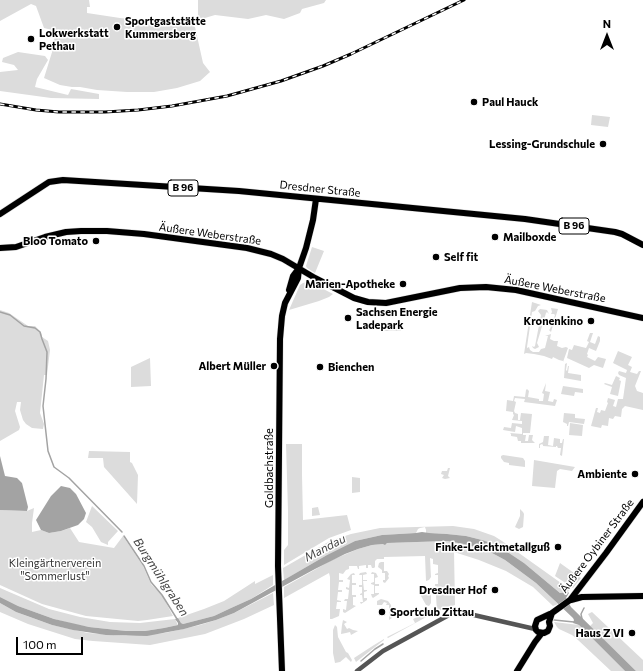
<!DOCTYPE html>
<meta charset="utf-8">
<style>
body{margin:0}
#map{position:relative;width:643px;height:671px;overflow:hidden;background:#fff;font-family:Commissioner,sans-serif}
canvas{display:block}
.north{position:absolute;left:587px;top:16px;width:40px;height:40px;-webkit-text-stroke:3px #fff;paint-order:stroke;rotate:0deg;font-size:11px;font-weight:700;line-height:16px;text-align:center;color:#000}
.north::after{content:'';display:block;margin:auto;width:14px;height:18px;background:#000;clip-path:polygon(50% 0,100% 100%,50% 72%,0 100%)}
.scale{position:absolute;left:16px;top:637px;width:67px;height:18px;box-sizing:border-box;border:2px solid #000;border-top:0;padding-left:5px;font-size:12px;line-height:14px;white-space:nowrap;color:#000;-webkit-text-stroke:3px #fff;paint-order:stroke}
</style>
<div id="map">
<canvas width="643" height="671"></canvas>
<div class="north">N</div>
<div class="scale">100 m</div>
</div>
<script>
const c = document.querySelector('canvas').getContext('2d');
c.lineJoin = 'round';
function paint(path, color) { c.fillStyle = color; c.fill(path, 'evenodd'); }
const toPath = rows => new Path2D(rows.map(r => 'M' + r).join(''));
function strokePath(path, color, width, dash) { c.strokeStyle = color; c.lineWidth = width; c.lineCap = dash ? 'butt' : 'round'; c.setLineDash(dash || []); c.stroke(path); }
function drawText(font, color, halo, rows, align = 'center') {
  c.font = font + ' Commissioner,sans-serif'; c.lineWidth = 3; c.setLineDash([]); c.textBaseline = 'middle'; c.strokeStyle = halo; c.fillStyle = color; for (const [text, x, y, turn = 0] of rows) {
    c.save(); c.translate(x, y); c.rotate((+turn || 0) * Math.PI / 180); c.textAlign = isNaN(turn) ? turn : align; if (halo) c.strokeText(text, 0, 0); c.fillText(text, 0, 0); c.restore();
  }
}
paint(toPath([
 [0,0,89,0,90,7,87,7,87,13,120,18,192,25,195,27,203,63,210,72,200,81,177,88,154,92,127,92,97,90,80,87,72,87,60,85,44,78,53,49,55,33,52,30,44,28,36,6,31,4,0,21],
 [198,0,326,0,324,3,302,9,300,13,284,19,266,15,248,19,215,15,198,20],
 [18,52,45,56,48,60,37,79,35,87,68,95,71,89,99,94,99,99,51,98,0,91,0,72,18,70,14,65,2,62,3,58],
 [592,115,610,117,608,127,591,125],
 [312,247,324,251,315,273,307,268,306,266],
 [307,282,310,282,333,294,329,297,319,301,289,310,300,285,303,283],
 [532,302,541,305,538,306,535,311,532,312,527,347,527,348,529,347,530,350,533,352,539,352,541,349,545,348,548,336,545,336,551,334,550,339,554,341,558,341,557,346,562,348,566,347,568,348,563,362,563,361,559,360,553,357,552,359,544,356,534,354,526,353,524,354],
 [551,308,558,309,551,332,549,330,550,329,555,315,554,314,551,314,552,312],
 [540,309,547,310,549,314,547,312,546,313,537,343,539,347,535,349,533,348,532,346,534,347,535,346,541,315,538,311],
 [0,310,9,313,28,326,35,326,41,332,42,337,48,341,50,350,47,375,44,375,40,413,44,424,43,429,32,428,26,424,23,420,20,410,21,402,17,402,15,411,20,427,19,430,0,441],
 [401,323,401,331,384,331,384,324],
 [590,333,593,333,590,342,595,344,598,336,600,337,600,341,596,351,589,348,587,354,588,355,587,357,595,361,598,357,606,359,603,368,594,365,589,368,567,358,569,349,572,350,574,345,586,348,589,342,587,341],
 [618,351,632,357,628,365,632,367,630,372,637,374,639,371,641,371,635,386,637,391,643,393,643,410,625,406,622,409,621,417,615,416,613,419,609,418,608,426,602,425,601,428,591,426,596,408,598,408,597,412,600,413,601,410,605,411,608,403,607,402,608,398,615,400,613,406,616,407,618,399,623,399,626,378,619,375,618,373,619,371,626,373,627,370,613,363],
 [150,358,151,386,131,387,131,367],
 [567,363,566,370,567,371,568,366,569,366,568,373,581,375,581,381,564,378,565,364],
 [616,376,620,378,619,380,621,381,618,396,610,394,612,387,604,384,605,383,612,385],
 [546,383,545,391,550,392,548,401,553,402,554,399,557,400,555,406,524,402,525,399,515,398,514,401,516,402,514,411,515,413,518,414,518,420,520,420,521,413,532,414,530,433,523,433,523,435,526,435,525,441,528,441,529,435,533,435,532,440,535,443,521,443,521,441,518,441,517,437,511,436,511,434,510,433,522,434,522,428,516,426,515,432,503,430,504,427,511,428,512,423,522,424,522,421,512,420,514,415,513,414,513,412,506,411,507,400,513,401,514,396,525,397,526,390,527,389,529,391,528,397,539,399,539,401,543,401,544,394,542,393],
 [563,386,583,389,583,393,575,392,574,396,561,394],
 [564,413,575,414,575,418,585,419,584,424,569,422,568,426,567,426,567,424,563,422],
 [570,423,583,425,582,436,569,435],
 [544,436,549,436,548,445,553,446,554,438,560,439,560,443,562,443,563,439,564,439,562,456,560,455,561,448,558,448,557,446,556,446,556,447,543,446,543,445,542,444,540,445,540,448,539,448,539,444,543,442],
 [286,444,302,444,302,475,303,520,347,515,351,530,329,538,284,565,284,550,288,545,288,511],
 [89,451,130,452,130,462,132,463,138,475,137,504,104,467,103,458,88,458],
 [503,455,523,458,525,461,525,467,509,465,509,463,504,462,501,458,501,456],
 [534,460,575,467,572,471,560,469,557,471,555,488,532,486],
 [448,468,450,468,448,476,450,478,445,479,442,478,444,475,441,474,442,471,447,471],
 [352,477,360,478,360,492,352,493],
 [92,506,118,531,108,542,108,545,101,542,92,527,86,522],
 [318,507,320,515,312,516,312,508],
 [34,508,32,523,32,532,41,530,49,533,61,531,70,528,79,542,114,548,123,536,143,566,151,584,162,595,173,616,147,620,138,621,86,616,42,604,0,585,0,510,27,511],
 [520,509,523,512,524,514,523,527,519,529,515,527,520,516],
 [453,526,474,529,494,536,502,541,568,588,569,590,568,592,560,593,524,563,509,553,482,540,466,536,447,534,428,533,426,533,426,530,425,527,420,528,418,529,416,533,382,535,355,541,327,555,284,580,283,568,330,541,351,534,380,528],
 [447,541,464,544,479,548,492,553,505,560,536,583,558,604,553,606,533,587,506,571,479,560,454,552,455,605,448,607,437,612,436,595,439,595,439,587,435,586,435,584,438,584,438,575,435,575,435,574,438,573,438,565,433,564,433,559,430,558,431,577,429,580,426,581,425,556,384,557,384,559,377,559,375,561,375,567,374,568,372,568,371,565,368,565,368,568,366,568,366,565,359,566,359,569,358,569,357,566,349,566,349,569,346,570,343,574,339,573,339,580,343,580,343,582,339,582,338,590,342,590,342,592,338,592,337,600,341,601,341,602,337,602,336,609,340,609,339,616,332,619,330,619,330,577,329,573,284,598,284,587,332,560,358,549,372,545,383,544,385,544,387,543],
 [381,562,384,562,384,571,387,571,389,574,388,576,389,578,385,583,383,582,383,580,385,580,385,573,382,573,382,570,378,567,379,563],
 [560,563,581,578,573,588,555,576],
 [366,572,367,574,363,575,363,580,367,580,367,581,363,581,364,590,367,590,367,591,364,592,364,598,367,598,367,600,361,604,360,602,363,602,362,595,360,595,360,594,362,593,362,587,359,587,359,585,362,585,362,575,359,575,360,573],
 [372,572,376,573,378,577,375,578,375,584,379,584,379,586,375,586,375,593,379,593,379,594,373,598,372,597,371,594,374,594,374,585,371,584,371,583,374,582,374,574,371,574],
 [354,573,355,575,352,575,352,583,356,583,356,585,352,585,352,595,356,595,356,597,353,597,353,605,356,606,345,613,343,612,343,609,346,610,347,601,344,601,345,599,348,599,349,590,346,589,346,587,349,588,350,580,347,579,351,574],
 [273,575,273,585,251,599,231,608,214,616,183,624,181,623,178,618,204,609,224,601,255,581,255,584],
 [426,586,429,588,431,593,431,603,429,606,426,605,421,596,421,590,423,587],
 [0,588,49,609,80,617,110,622,140,623,175,619,178,625,164,628,145,631,126,631,89,627,73,624,54,619,18,606,0,597],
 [273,593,274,605,244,619,205,634,150,645,93,641,75,639,28,624,0,612,0,603,16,612,52,625,88,633,126,636,165,633,200,625,216,620,234,613],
 [381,599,388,601,391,605,392,618,389,620,389,605,386,605,387,603,384,602,382,605,377,605,377,601],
 [592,612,643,660,643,671,636,671,590,626,593,623,588,614],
 [425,613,427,614,430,615,388,638,387,637,415,623,413,619],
 [343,620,347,622,344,624,347,629,349,628,353,630,358,631,351,635,350,632,346,633,341,634,342,625],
 [554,622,579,625,625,671,611,671,578,640,572,635,559,629,557,627],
 [335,625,337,627,338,637,346,652,348,653,352,660,351,662,346,657,340,662,335,663,333,653,333,630],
 [384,639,384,640,356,662,354,658,374,645]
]), '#dcdcdc');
paint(toPath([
 [0,456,5,476,17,478,22,483,28,507,27,511,0,510],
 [61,486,70,488,76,494,86,513,84,519,78,525,61,531,49,533,41,530,36,520,51,496],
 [422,532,429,533,447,534,466,536,482,540,493,544,509,553,524,563,560,593,568,592,569,593,566,598,571,607,636,671,625,671,579,625,573,623,574,620,573,618,536,583,505,560,492,553,479,548,464,544,447,541,387,543,385,545,383,544,372,545,358,549,345,554,315,569,234,613,216,620,184,629,147,636,106,635,73,630,52,625,30,617,16,612,0,603,0,597,18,606,54,619,89,627,126,631,145,631,164,628,178,625,178,623,175,619,178,618,181,623,183,624,214,616,231,608,251,599,327,555,355,541,382,535,416,533]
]), '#a3a3a3');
strokePath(toPath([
 [0,312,10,315,24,326,35,328,40,332,42,339,47,352,46,379,43,406,48,451,54,467,69,478,122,532],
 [124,536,144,566,151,582,162,595,177,619],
 [582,619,581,614,584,608],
 [554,620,574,622],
 [361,661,375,649,383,644]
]), '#a3a3a3', 1.5);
const major = toPath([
 [0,214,49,182,63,180,239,191,525,219,615,232,622,234,643,245],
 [0,248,16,247,45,237,66,232,81,231,107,231,144,234,247,248,271,254,283,259,315,278,354,298,368,302,386,303,460,288,486,287,516,290,643,318],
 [289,290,293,276,299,268,306,248,313,220,316,199],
 [571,600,582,597,643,596],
 [552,613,549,622,550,626,548,631,544,633,538,632,536,630,535,626,537,620,552,613,570,600,606,553,643,502],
 [282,671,278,566,280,339,282,316,285,303,298,278,299,268],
 [517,671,535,642,542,633]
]);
strokePath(major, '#dbdbdb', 7);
strokePath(toPath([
 [357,671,383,651,449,615,454,613,465,613,535,629]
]), '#555', 4.5);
strokePath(major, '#000', 6);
const rail = toPath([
 [0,104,36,110,59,112,105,112,138,110,172,106,227,96,281,81,323,66,351,54,464,0]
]);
strokePath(rail, '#000', 3);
strokePath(rail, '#fff', 1.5, [4.5]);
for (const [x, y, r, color] of [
 [117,27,4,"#000"],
 [31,39,4,"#000"],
 [474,102,4,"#000"],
 [603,144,4,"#000"],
 [495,237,4,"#000"],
 [96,241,4,"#000"],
 [436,257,4,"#000"],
 [403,284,4,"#000"],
 [348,318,4,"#000"],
 [591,321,4,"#000"],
 [274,366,4,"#000"],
 [320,367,4,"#000"],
 [635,474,4,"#000"],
 [558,547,4,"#000"],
 [495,590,4,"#000"],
 [382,612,4,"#000"],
 [632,633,4,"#000"]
]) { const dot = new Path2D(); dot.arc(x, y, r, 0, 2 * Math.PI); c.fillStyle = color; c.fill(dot); strokePath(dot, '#fff', 1.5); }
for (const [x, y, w] of [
 [183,188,30],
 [574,226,30]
]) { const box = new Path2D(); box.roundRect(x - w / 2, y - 8, w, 16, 3); c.fillStyle = '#fff'; c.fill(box); strokePath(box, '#000', 1); }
drawText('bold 10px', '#000', null, [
 ["B 96",183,188],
 ["B 96",574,226]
]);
drawText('bold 11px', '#000', '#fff', [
 ["Sportgaststätte",125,21,"left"],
 ["Kummersberg",125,34,"left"],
 ["Lokwerkstatt",39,33,"left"],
 ["Pethau",39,46,"left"],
 ["Paul Hauck",482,102,"left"],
 ["Lessing-Grundschule",595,144],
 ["Mailboxde",503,237,"left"],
 ["Bloo Tomato",88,241],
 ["Self fit",444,257,"left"],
 ["Marien-Apotheke",395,284],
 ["Sachsen Energie",356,312,"left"],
 ["Ladepark",356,325,"left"],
 ["Kronenkino",583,321],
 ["Albert Müller",266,366],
 ["Bienchen",328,367,"left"],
 ["Ambiente",627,474],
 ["Finke-Leichtmetallguß",550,547],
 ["Dresdner Hof",487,590],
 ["Sportclub Zittau",390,612,"left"],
 ["Haus Z VI",624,633]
], 'right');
drawText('11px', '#000', '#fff', [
 ["Dresdner Straße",320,189,6],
 ["Äußere Weberstraße",210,234,8],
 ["Äußere Weberstraße",555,289,11],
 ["Goldbachstraße",269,468,-90],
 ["Äußere Oybiner Straße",597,546,-53]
]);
drawText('11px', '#333', '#fff', [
 ["Kleingärtnerverein",55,563],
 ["\"Sommerlust\"",55,576]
]);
drawText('italic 12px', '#444', '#fff', [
 ["Mandau",325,548,-27],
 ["Burgmühlgraben",161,577,57]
]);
</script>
